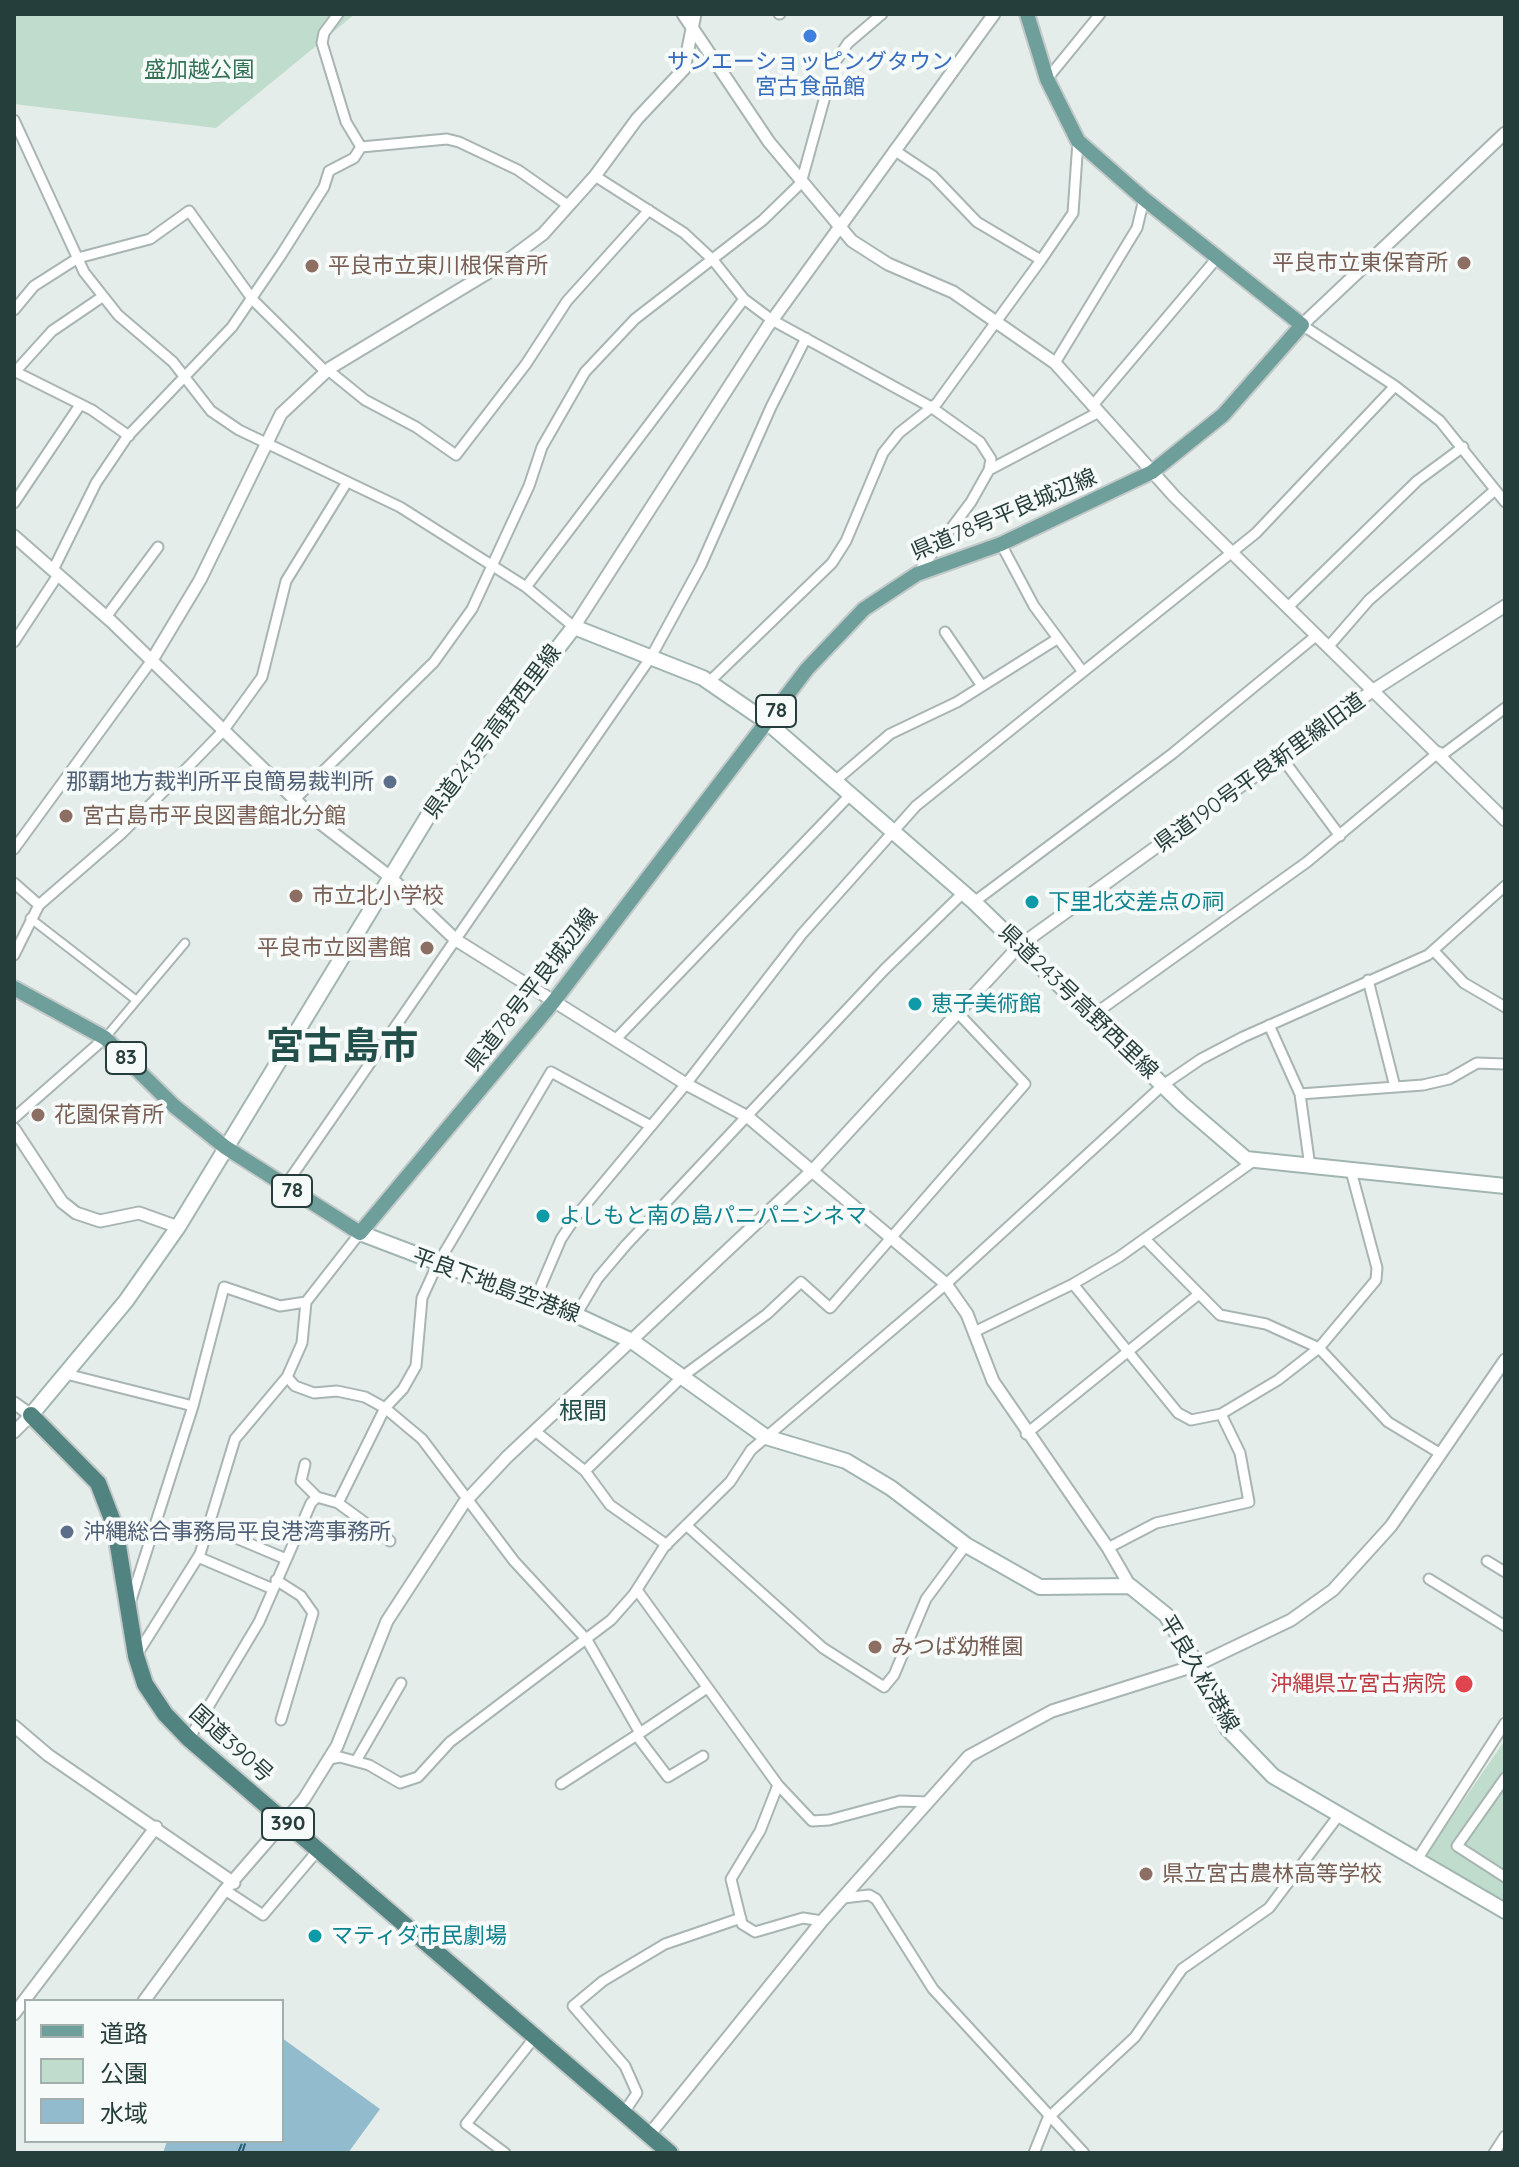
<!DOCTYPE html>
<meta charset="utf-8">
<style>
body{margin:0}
#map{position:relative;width:1519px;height:2167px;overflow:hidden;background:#e5edeb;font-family:Quicksand,"Noto Sans JP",sans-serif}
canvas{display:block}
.frame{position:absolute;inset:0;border:16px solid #263e3b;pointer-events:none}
.legend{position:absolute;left:24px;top:1999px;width:260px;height:144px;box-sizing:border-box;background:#f6faf8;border:2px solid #a3afac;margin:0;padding:10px 14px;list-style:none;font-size:24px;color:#263e3b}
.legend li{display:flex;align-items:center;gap:16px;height:40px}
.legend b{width:40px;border:2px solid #a3afac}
</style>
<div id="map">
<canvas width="1519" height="2167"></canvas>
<div class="frame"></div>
<ul class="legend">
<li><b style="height:10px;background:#6e9f9a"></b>道路</li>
<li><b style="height:22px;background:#c0dccc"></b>公園</li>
<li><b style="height:22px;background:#92bbcd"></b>水域</li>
</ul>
</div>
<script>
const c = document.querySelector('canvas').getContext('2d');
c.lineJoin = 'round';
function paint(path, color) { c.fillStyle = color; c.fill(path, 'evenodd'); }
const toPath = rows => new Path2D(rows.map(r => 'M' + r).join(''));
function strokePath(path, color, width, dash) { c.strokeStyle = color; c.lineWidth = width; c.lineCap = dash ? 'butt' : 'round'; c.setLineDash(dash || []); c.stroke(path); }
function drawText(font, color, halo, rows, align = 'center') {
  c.font = font + ' Quicksand,"Noto Sans JP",sans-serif'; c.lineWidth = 8; c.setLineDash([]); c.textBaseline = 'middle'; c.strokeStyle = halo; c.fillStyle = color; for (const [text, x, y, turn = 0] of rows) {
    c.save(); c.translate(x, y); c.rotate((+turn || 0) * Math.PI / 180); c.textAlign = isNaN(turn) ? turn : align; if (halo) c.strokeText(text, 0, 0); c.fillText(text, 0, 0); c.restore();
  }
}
paint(toPath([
 [14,14,355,14,216,128,14,104],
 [1505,1740,1505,1909,1426,1855]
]), '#c0dccc');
paint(toPath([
 [282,2038,380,2109,348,2153,163,2153,167,2141,282,2141]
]), '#92bbcd');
strokePath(toPath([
 [238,2153,243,2141],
 [242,2153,246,2141]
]), '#245b76', 2, [10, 8]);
const pedestrian = toPath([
 [30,918,136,1000],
 [105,1038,185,943]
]);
const minor = toPath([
 [338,14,324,33,322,43,346,122,361,147],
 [779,14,780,14],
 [1047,79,1100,14],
 [14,120,84,272,118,315,173,362,211,411,239,430,400,507,526,587,574,627],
 [361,147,447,139,459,142,518,170,569,206],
 [894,150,933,176,977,222,1041,260],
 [595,176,684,233,713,260,744,299,772,320,931,407,980,442,991,459,989,470,971,502,917,574],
 [14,310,34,286,78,258,150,239,189,211,253,300,326,372],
 [1302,325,1395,386,1440,421,1505,502],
 [1055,363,1137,228,1144,199],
 [328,370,365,400,416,427,456,455,526,364,567,301,649,210],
 [14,371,92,410,129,436],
 [14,373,52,331,102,297],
 [1093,405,1217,258],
 [989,470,1099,412],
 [14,503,80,405],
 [1001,544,1034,606,1083,672],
 [53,570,96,483,127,437,232,327,281,255,324,187,329,171,354,158,361,147],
 [526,587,744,299],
 [1288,607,1417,481,1463,447],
 [106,617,158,547],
 [945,632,982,686],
 [14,642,58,575],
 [1329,646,1369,600,1495,490],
 [709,682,832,563,846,541,883,453,899,433,937,403,1041,260,1073,213,1078,141],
 [1442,755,1505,708],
 [1282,758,1340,836],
 [835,781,890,734,957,702,1057,639],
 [295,799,434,662,472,609,529,486,542,447,585,372,635,319,763,220,801,183,834,64,848,43,882,14],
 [14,849,152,660],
 [14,883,39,905],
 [974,902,1172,754,1317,635],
 [1434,951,1464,983,1505,1007],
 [14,955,39,905,122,833,192,763,223,731,262,677,286,581,347,482],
 [1368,980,1395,1087],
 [1093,1015,1307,862,1439,752],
 [1269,1025,1300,1094,1310,1167],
 [616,1039,851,794],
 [1300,1094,1423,1085,1449,1079,1477,1063,1505,1064],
 [14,1118,105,1038],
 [285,1186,651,657,701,565,771,407,806,338],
 [1145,1239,1220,1315,1266,1324,1319,1348,1388,1422,1441,1454],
 [1073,1284,1178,1413,1191,1420,1221,1414,1278,1380,1319,1348,1376,1280,1377,1268,1351,1171],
 [535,1300,561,1239,577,1215,686,1084,802,934,916,806,1256,533,1395,386],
 [576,1315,598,1278,626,1245,884,970,962,894],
 [974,1332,1073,1284,1119,1257,1255,1160],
 [66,1374,193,1406],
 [287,1377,295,1386,314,1393,337,1391,365,1397,385,1408,422,1439,514,1561,587,1640,640,1733,707,1688],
 [535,1431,585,1471,610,1505,667,1545],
 [1026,1434,1199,1294],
 [305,1464,301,1481,317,1497],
 [585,1471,683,1376,767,1314,801,1282,830,1308,1025,1084,956,1011],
 [338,1503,385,1408,403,1389,416,1366,422,1298,437,1265,551,1072,649,1125],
 [686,1525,823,1648,884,1687,894,1675,926,1599,966,1545],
 [210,1527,286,1559],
 [1108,1548,1156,1523,1249,1502,1240,1453,1221,1414],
 [198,1557,273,1589],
 [1487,1561,1505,1572],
 [1429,1579,1505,1626],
 [276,1580,301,1596,313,1613,281,1720],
 [637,1590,778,1785,760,1831,731,1879,742,1924,755,1932,803,1918,822,1921],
 [131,1600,193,1406,224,1287,280,1306,306,1302],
 [136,1656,200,1554,235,1439,287,1377,302,1343,306,1302,360,1233],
 [637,1736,668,1777,703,1756],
 [189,1739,259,1622,311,1503,317,1497,338,1503,390,1541],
 [329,1759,340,1757,369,1765,400,1783,418,1777,450,1742,611,1620,634,1594,664,1547,730,1482,751,1450,946,1284,1163,1085,1201,1059,1243,1037,1428,955,1505,886],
 [356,1761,401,1683],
 [1505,1778,1457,1846,1505,1877],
 [561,1784,640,1733],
 [778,1785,812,1821,829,1820,900,1801,928,1802],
 [1418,1858,1505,1723],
 [225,1890,263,1915,319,1849],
 [843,1898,869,1895,876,1899,933,1989,1084,2153],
 [623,2114,637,2093,625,2066,573,2006,603,1981,665,1944,741,1918],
 [505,2153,466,2124,535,2037],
 [1034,2153,1048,2118,1135,2037,1182,1969,1269,1908,1339,1815],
 [1494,2153,1505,2136]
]);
const tertiary = toPath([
 [683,14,769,142,852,241,888,264,953,292,1055,363,1174,496,1505,820],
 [1302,325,1505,133],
 [14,536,112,622,315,819,389,876,456,940,686,1084,748,1117,946,1284,967,1314,993,1381,1108,1548,1130,1586],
 [574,627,768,326,994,14],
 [152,660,200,580,281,414,330,368,504,263,543,234,595,176,637,119,684,69,695,14],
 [14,1129,62,1202,76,1213,100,1221,139,1213,178,1227],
 [14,1403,31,1415,14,1432],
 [14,1726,48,1755,234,1883],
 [144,2001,225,1890,304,1799,337,1746,387,1621,464,1503,507,1457,814,1169,1019,946,1375,689,1505,606],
 [14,2014,156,1827],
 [649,2135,822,1921,969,1756,1052,1711,1197,1665,1291,1620,1333,1590,1391,1526,1505,1360]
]);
const secondary = toPath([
 [360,1233,576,1315,632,1341,766,1437,846,1461,891,1488,966,1545,1040,1587,1130,1586,1166,1615,1197,1665,1227,1728,1273,1776,1505,1911],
 [31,1415,126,1301,178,1227,428,816,574,627,703,678,767,722,974,902,1182,1104,1246,1159,1505,1186]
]);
const primary = toPath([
 [14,988,105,1038,174,1106,225,1147,360,1233,554,1001,807,669,864,609,917,574,1001,544,1152,472,1223,415,1302,325,1144,199,1078,141,1047,79,1027,14]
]);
const trunk = toPath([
 [31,1415,98,1483,115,1527,136,1656,145,1684,165,1714,189,1739,670,2153]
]);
strokePath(pedestrian, '#a8b5b3', 11);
strokePath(minor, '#a8b5b3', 13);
strokePath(tertiary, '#a8b5b3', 15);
strokePath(secondary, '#a1b5b1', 18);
strokePath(primary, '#c2c9c8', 18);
strokePath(trunk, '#c2c9c8', 20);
strokePath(pedestrian, '#fff', 7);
strokePath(minor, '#fff', 9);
strokePath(tertiary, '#fff', 11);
strokePath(secondary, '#fff', 14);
strokePath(primary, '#6e9f9a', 14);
strokePath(trunk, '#518480', 16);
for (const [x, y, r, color] of [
 [810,36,8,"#3f7fe0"],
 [1464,263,8,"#8d6e63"],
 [312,266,8,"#8d6e63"],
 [390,782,8,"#5c6f8a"],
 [66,816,8,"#8d6e63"],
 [296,896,8,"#8d6e63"],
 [1032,902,8,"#0f9aa8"],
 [427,948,8,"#8d6e63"],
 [915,1004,8,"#0f9aa8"],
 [38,1115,8,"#8d6e63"],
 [543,1216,8,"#0f9aa8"],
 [67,1532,8,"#5c6f8a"],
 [875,1647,8,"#8d6e63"],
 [1464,1684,10,"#e0444e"],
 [1146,1874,8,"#8d6e63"],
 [315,1936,8,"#0f9aa8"]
]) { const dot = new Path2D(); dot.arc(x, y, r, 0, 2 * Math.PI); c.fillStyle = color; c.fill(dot); strokePath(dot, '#f6faf8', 3); }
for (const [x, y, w] of [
 [776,711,40],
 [126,1058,40],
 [292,1191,40],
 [288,1824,52]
]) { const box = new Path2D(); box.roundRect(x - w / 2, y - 16, w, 32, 6); c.fillStyle = '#f6faf8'; c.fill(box); strokePath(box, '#263e3b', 2); }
drawText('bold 20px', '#263e3b', null, [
 ["78",776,711],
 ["83",126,1058],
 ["78",292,1191],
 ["390",288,1824]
]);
drawText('22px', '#366cbe', '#f6faf8', [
 ["サンエーショッピングタウン",810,62],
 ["宮古食品館",810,87]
]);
drawText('22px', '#337255', '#f6faf8', [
 ["盛加越公園",199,70]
]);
drawText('22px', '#785e54', '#f6faf8', [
 ["平良市立東保育所",1448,263,"right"],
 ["平良市立東川根保育所",328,266],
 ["宮古島市平良図書館北分館",82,816],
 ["市立北小学校",312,896],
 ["平良市立図書館",411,948,"right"],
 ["花園保育所",54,1115],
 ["みつば幼稚園",891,1647],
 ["県立宮古農林高等学校",1162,1874]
], 'left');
drawText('22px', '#263e3b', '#f6faf8', [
 ["県道78号平良城辺線",1004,515,-23],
 ["県道243号高野西里線",493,732,-53],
 ["県道190号平良新里線旧道",1260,773,-36],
 ["県道78号平良城辺線",532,990,-52],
 ["県道243号高野西里線",1078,1002,44],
 ["平良下地島空港線",496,1286,20],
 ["平良久松港線",1199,1674,59],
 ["国道390号",231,1744,42]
]);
drawText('22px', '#4e5e75', '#f6faf8', [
 ["那覇地方裁判所平良簡易裁判所",374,782],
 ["沖縄総合事務局平良港湾事務所",83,1532,"left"]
], 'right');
drawText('22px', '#0d838f', '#f6faf8', [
 ["下里北交差点の祠",1048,902],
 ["恵子美術館",931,1004],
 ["よしもと南の島パニパニシネマ",559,1216],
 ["マティダ市民劇場",331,1936]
], 'left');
drawText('22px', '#be3a42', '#f6faf8', [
 ["沖縄県立宮古病院",1446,1684]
], 'right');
drawText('24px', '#234f4b', '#f6faf8', [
 ["根間",583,1412]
]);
drawText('bold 38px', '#234f4b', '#f6faf8', [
 ["宮古島市",342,1048]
]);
</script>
